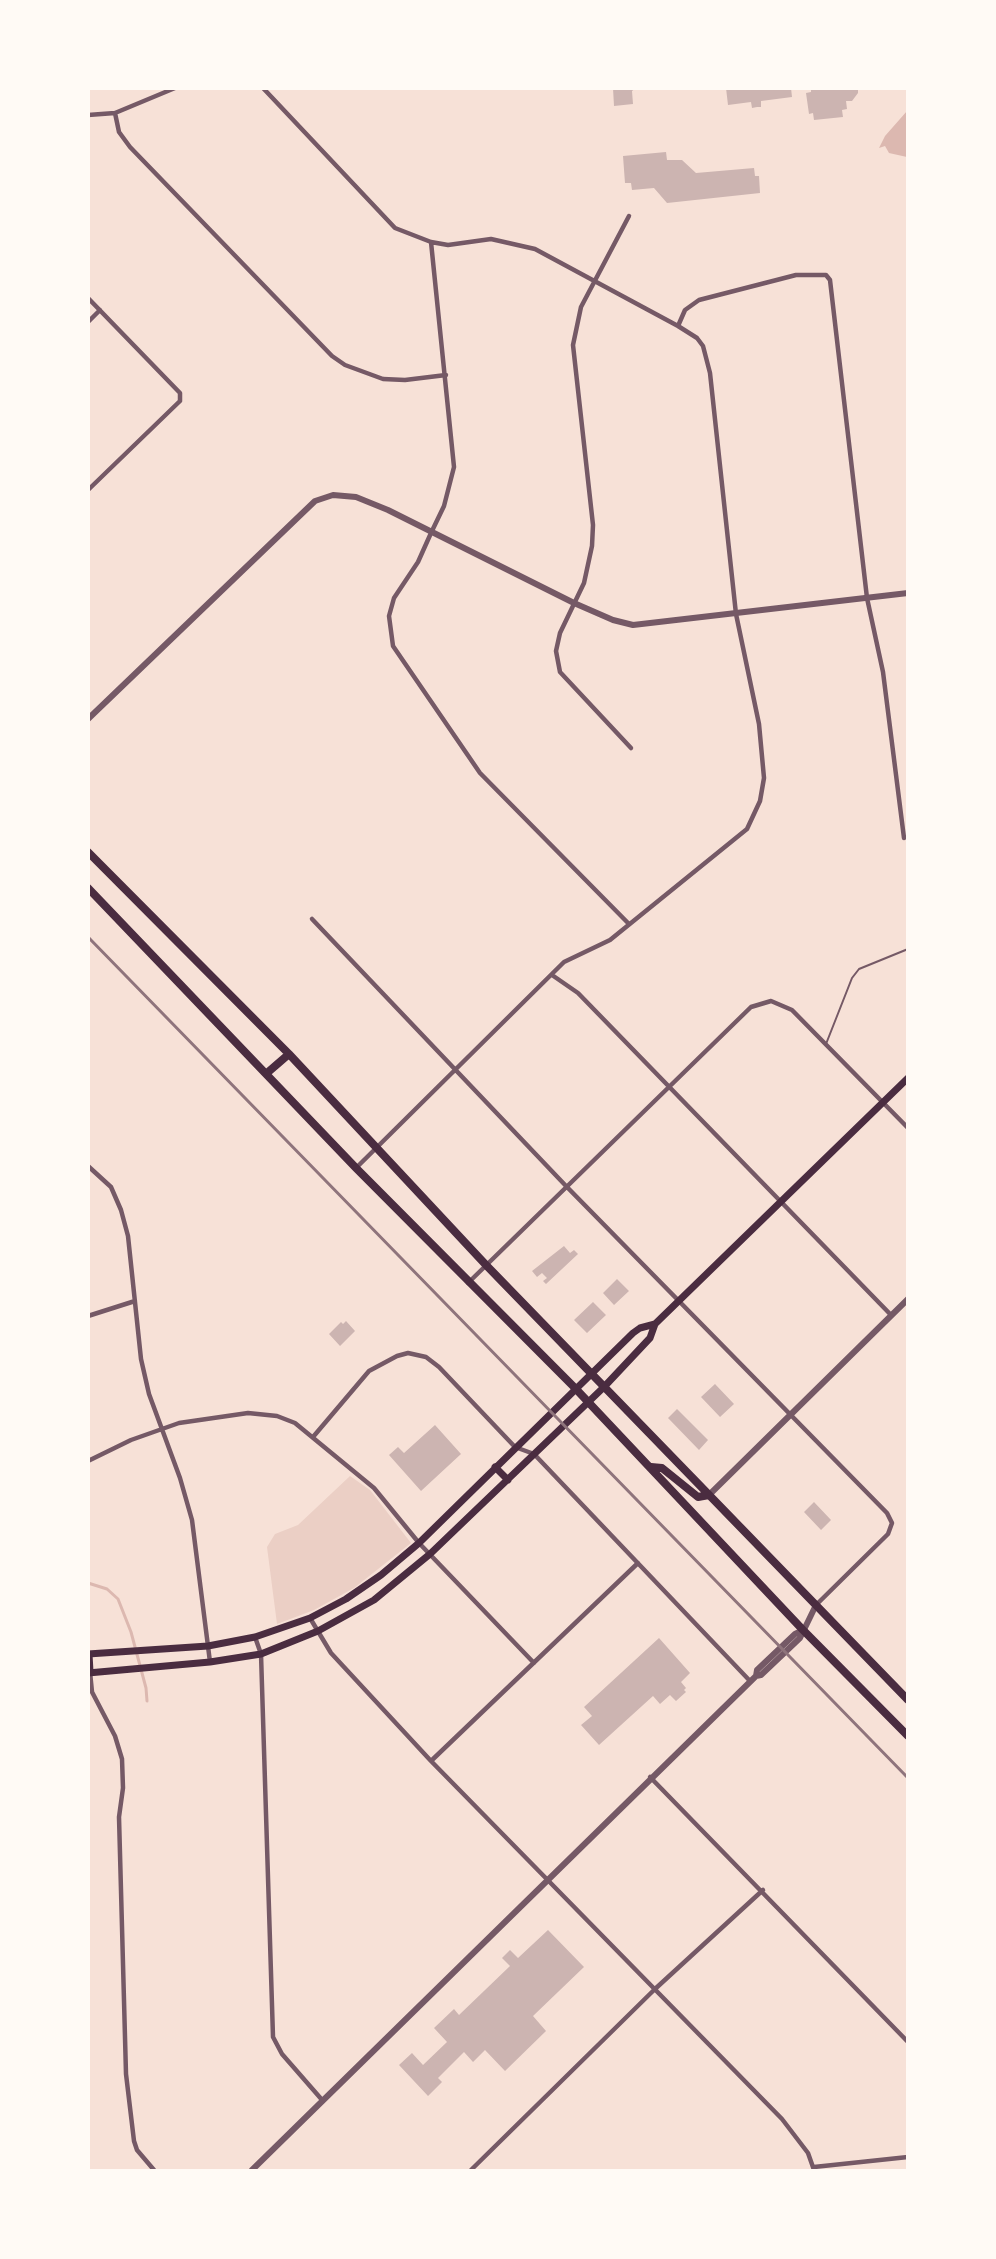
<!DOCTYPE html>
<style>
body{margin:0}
#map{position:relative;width:996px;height:2259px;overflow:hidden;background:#f7e1d7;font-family:"DejaVu Sans",sans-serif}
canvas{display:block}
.frame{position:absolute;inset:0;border:90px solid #fffaf5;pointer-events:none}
</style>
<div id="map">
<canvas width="996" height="2259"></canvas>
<div class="frame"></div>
</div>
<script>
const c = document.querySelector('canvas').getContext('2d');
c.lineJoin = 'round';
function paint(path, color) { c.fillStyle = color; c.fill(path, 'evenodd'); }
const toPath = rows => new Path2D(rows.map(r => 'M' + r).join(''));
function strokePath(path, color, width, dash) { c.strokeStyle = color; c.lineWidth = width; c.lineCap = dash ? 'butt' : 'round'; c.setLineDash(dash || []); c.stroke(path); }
paint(toPath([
 [350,1476,370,1490,411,1543,354,1588,314,1610,277,1624,267,1547,275,1534,298,1525]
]), '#ebcfc5');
paint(toPath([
 [907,111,907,157,889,153,885,146,879,148,885,136]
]), '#dcb8b0');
strokePath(toPath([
 [88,1583,107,1589,118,1599,131,1632,146,1688,147,1701]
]), '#dcb8b0', 3);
paint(toPath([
 [613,88,636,88,632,91,633,104,614,106],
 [726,88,791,88,792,97,761,101,761,107,757,107,752,108,751,102,728,105],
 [811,88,858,88,858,93,852,101,846,101,847,109,842,110,843,117,814,120,813,113,809,114,806,93,811,92],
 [666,152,667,160,682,160,696,173,754,168,755,176,759,176,760,193,667,203,654,188,632,190,631,183,625,183,623,156],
 [564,1246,570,1253,574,1250,578,1254,546,1284,543,1281,547,1278,542,1273,537,1277,532,1271],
 [617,1279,629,1291,614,1305,603,1293],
 [593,1302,606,1315,587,1333,574,1320],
 [346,1321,355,1331,340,1346,329,1334,341,1322,343,1324],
 [715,1384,734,1404,720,1417,701,1397],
 [677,1409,708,1440,699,1450,668,1418],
 [435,1425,461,1454,421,1491,389,1455,398,1447,404,1453],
 [814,1502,831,1520,821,1530,804,1512],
 [659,1638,690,1673,681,1682,686,1688,684,1690,686,1692,676,1701,670,1695,660,1704,653,1696,599,1745,581,1725,592,1716,584,1707],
 [548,1930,584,1967,533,2016,546,2031,505,2071,485,2050,473,2062,464,2052,438,2078,442,2082,428,2096,399,2065,412,2053,423,2065,447,2042,434,2028,454,2009,459,2015,510,1966,502,1958,510,1950,518,1958]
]), '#ccb4b1');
strokePath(toPath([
 [826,1044,852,978,859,969,908,949]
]), '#755966', 2);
strokePath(toPath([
 [263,88,395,228,431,242,448,245,491,239,535,249,678,326,697,338,703,346,710,373,736,614,759,724,764,778,760,801,747,829,610,940,564,962,356,1168],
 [115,113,119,132,130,147,332,356,345,365,383,379,405,380,446,375],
 [88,115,115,113,175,88],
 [629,216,581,307,573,345,593,525,592,546,584,583,560,633,556,651,560,672,631,748],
 [431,242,454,467,444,506,431,533,418,562,394,598,389,616,393,646,480,773,629,924],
 [88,298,180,393,180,401,88,490],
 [88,322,100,310],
 [678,326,685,310,699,300,796,275,826,275,830,280,867,598,883,672,904,838],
 [312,919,566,1186,887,1513,892,1523,888,1534,816,1605],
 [552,975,578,993,891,1315],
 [88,1166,111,1187,121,1210,128,1236,141,1359,149,1394,180,1478,192,1520,210,1662],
 [468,1283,751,1007,771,1001,792,1010,908,1128],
 [88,1316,135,1301],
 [313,1437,369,1371,397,1356,408,1353,426,1357,439,1367,515,1447,534,1454,750,1681],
 [88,1461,131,1440,179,1423,248,1413,277,1416,295,1423,374,1488,419,1543,534,1663],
 [310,1618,331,1653,431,1761,782,2119,808,2153,814,2170],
 [255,1637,261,1654,273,2037,282,2054,323,2101],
 [90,1672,92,1692,115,1736,122,1759,123,1788,119,1817,126,2074,134,2141,137,2150,154,2170],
 [431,1761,638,1563],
 [650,1777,908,2042],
 [814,2167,908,2157],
 [471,2170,655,1989,763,1890]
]), '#755966', 4.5);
strokePath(toPath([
 [88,719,315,501,333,495,356,497,388,510,574,603,613,620,633,625,908,593],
 [709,1495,908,1299],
 [756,1676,761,1675,800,1638,816,1605],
 [252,2170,756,1676,757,1670,795,1634,803,1630]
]), '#755966', 6);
strokePath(toPath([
 [495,1467,508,1480],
 [88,1654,208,1646,255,1637,310,1618,346,1599,381,1575,419,1543,633,1333,640,1328,655,1324],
 [89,1654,90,1672],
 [88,1673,210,1662,261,1654,318,1631,374,1600,430,1554,604,1387,650,1338,655,1324,908,1078]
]), '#4a2c40', 7);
strokePath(toPath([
 [88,852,289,1054,486,1265,908,1700],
 [88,888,356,1168,575,1388,803,1630,908,1736],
 [267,1073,289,1054],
 [651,1467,662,1468,698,1497,709,1495]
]), '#4a2c40', 8);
strokePath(toPath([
 [88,937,908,1778]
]), '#8f747c', 3);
</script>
